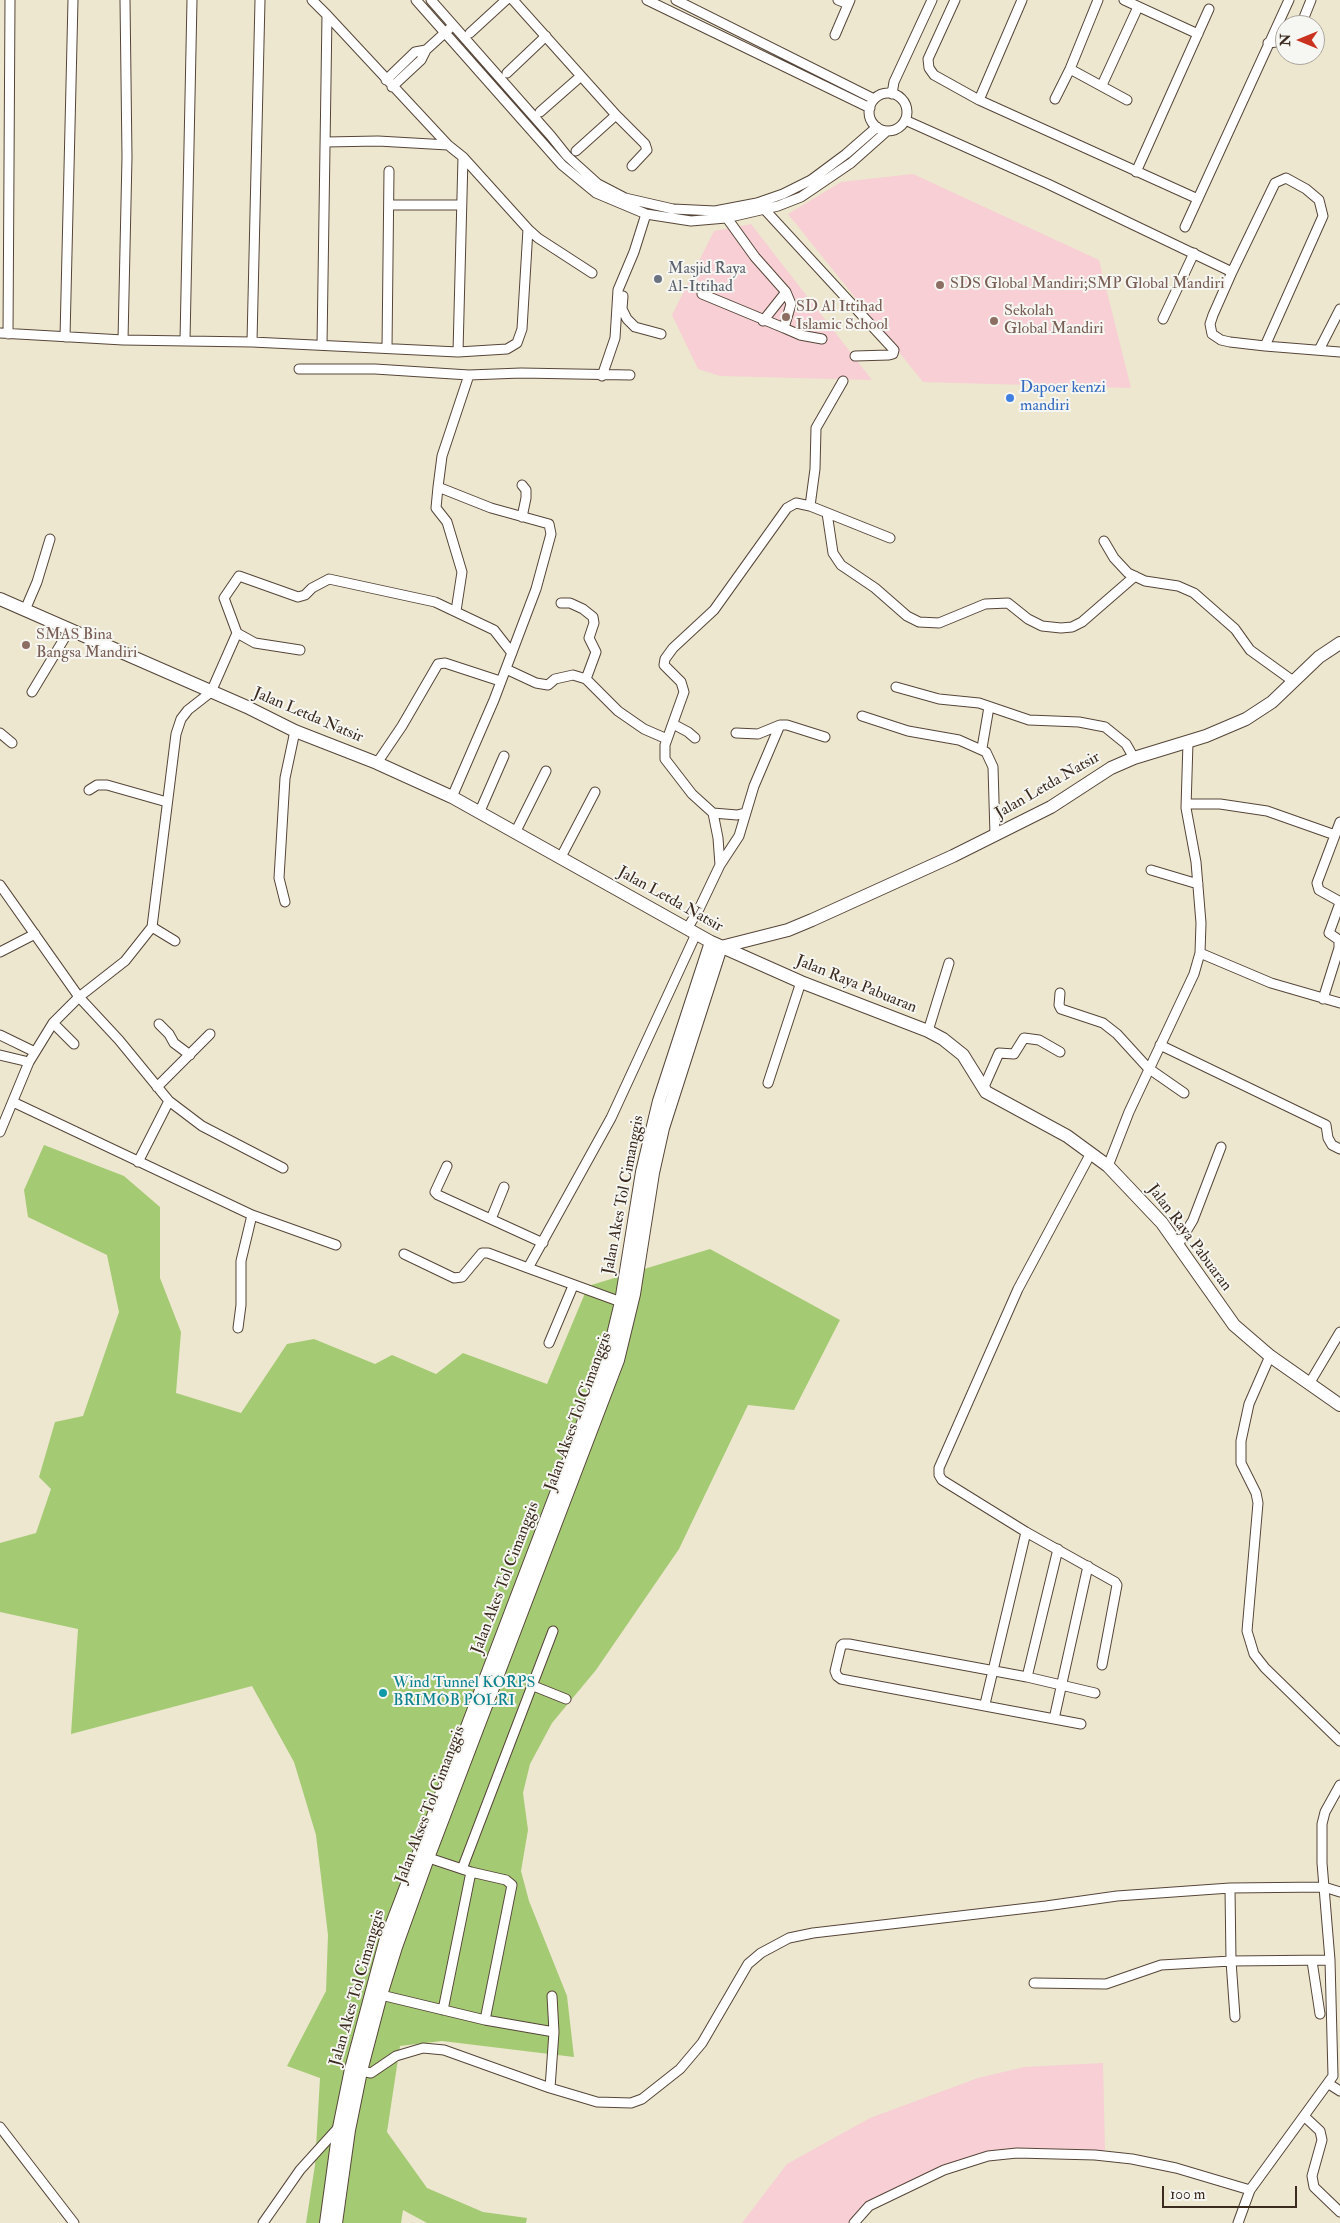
<!DOCTYPE html>
<style>
body{margin:0}
#map{position:relative;width:1340px;height:2223px;overflow:hidden;background:#ede7cf;font-family:"IM FELL Double Pica",serif}
canvas{display:block}
.north{position:absolute;left:1275px;top:15px;width:50px;height:50px;box-sizing:border-box;background:#f6f6f2;border:1px solid #aba49d;border-radius:50%;rotate:270deg;font-size:14px;font-weight:700;line-height:20px;text-align:center;color:#3b2a1e}
.north::after{content:'';display:block;margin:auto;width:18px;height:22px;background:#c8321e;clip-path:polygon(50% 0,100% 100%,50% 72%,0 100%)}
.scale{position:absolute;left:1162px;top:2186px;width:135px;height:22px;box-sizing:border-box;border:2px solid #3b2a1e;border-top:0;padding-left:6px;font-size:15px;line-height:18px;white-space:nowrap;color:#3b2a1e;-webkit-text-stroke:4px #f6f6f2;paint-order:stroke}
</style>
<div id="map">
<canvas width="1340" height="2223"></canvas>
<div class="north">N</div>
<div class="scale">100 m</div>
</div>
<script>
const c = document.querySelector('canvas').getContext('2d');
c.lineJoin = 'round';
function paint(path, color) { c.fillStyle = color; c.fill(path, 'evenodd'); }
const toPath = rows => new Path2D(rows.map(r => 'M' + r).join(''));
function strokePath(path, color, width, dash) { c.strokeStyle = color; c.lineWidth = width; c.lineCap = dash ? 'butt' : 'round'; c.setLineDash(dash || []); c.stroke(path); }
function drawText(font, color, halo, rows, align = 'center') {
  c.font = font + ' "IM FELL Double Pica",serif'; c.lineWidth = 4; c.setLineDash([]); c.textBaseline = 'middle'; c.strokeStyle = halo; c.fillStyle = color; for (const [text, x, y, turn = 0] of rows) {
    c.save(); c.translate(x, y); c.rotate((+turn || 0) * Math.PI / 180); c.textAlign = isNaN(turn) ? turn : align; if (halo) c.strokeText(text, 0, 0); c.fillText(text, 0, 0); c.restore();
  }
}
paint(toPath([
 [913,174,1099,260,1131,388,923,382,788,214,841,182],
 [751,224,872,380,720,376,698,369,672,315,714,231],
 [1103,2063,1105,2153,994,2153,938,2172,850,2219,851,2223,742,2223,787,2164,870,2118,978,2078,1024,2067]
]), '#f7cfd4');
paint(toPath([
 [44,1145,124,1176,160,1207,160,1278,181,1332,176,1393,241,1413,287,1344,314,1339,375,1364,392,1355,436,1374,463,1353,547,1384,588,1286,710,1249,840,1320,794,1410,748,1405,679,1549,596,1670,552,1723,530,1764,523,1793,528,1830,521,1871,529,1901,567,1996,574,2057,442,2041,400,2046,387,2132,427,2188,483,2212,527,2218,526,2223,427,2223,403,2210,401,2223,306,2223,315,2165,320,2078,287,2066,326,1991,328,1935,316,1835,294,1762,252,1686,71,1734,78,1629,0,1612,0,1543,36,1533,51,1489,39,1477,55,1422,83,1416,119,1312,107,1255,28,1217,24,1190]
]), '#a5ca74');
const street = toPath([
 [312,0,327,15,448,145,463,157,528,229,538,238,592,273],
 [416,0,562,165,596,193,646,214,691,221,726,218,778,206,801,197,851,163,887,131],
 [431,0,551,136,567,156,598,184,625,198,673,209,715,211,757,203,783,194,811,180,846,154,877,127],
 [513,0,616,115,645,144,647,150,632,166],
 [647,0,870,108],
 [676,0,874,99],
 [838,0,848,4],
 [955,0,928,59,929,68,934,75,979,100,1198,199],
 [1124,0,1198,34],
 [1301,25,1311,0],
 [470,33,506,0],
 [835,35,850,0],
 [1268,43,1285,41],
 [1070,69,1127,100],
 [507,73,546,36],
 [386,80,415,52,426,50],
 [1102,85,1138,7],
 [392,87,421,60,426,50,449,29],
 '869 112a19 19 0 1 1 38 0a19 19 0 1 1-38 0Z',
 [892,94,894,82,932,0],
 [1055,99,1070,69,1098,0],
 [979,100,1022,0],
 [540,112,581,76],
 [905,120,1048,184,1232,272],
 [326,142,378,141,448,145],
 [576,151,616,115],
 [1136,172,1209,9],
 [389,205,460,205],
 [766,211,894,350,893,354,889,355,855,356],
 [1185,227,1289,0],
 [702,294,784,328,791,304,786,292,755,257,724,214],
 [623,296,622,309,627,319,635,327,661,334],
 [1163,319,1194,253],
 [763,321,786,292],
 [784,328,800,335,822,339],
 [0,333,123,340,252,342,458,352,507,349,517,343,522,329,528,229],
 [8,334,10,0],
 [65,337,73,0],
 [123,340,127,157,125,0],
 [185,341,192,0],
 [252,342,260,0],
 [322,345,327,15],
 [1265,346,1323,216,1319,200,1306,189,1286,178,1275,183,1232,272,1213,315,1210,324,1212,334,1221,340,1230,342,1265,346,1340,352],
 [387,348,389,171],
 [1319,350,1340,309],
 [458,352,463,157],
 [299,369,375,369,469,375,521,373,630,375],
 [602,376,615,338,618,290,634,252,646,214],
 [438,487,491,508,549,524,551,534,536,589,494,700,452,797],
 [810,506,815,469,816,428,843,381],
 [827,513,833,553,841,565,875,588,907,616,919,622,939,623,985,604,1008,603,1028,619,1042,626,1061,628,1072,627,1082,622,1135,576],
 [522,517,526,498,526,490,522,485],
 [1104,541,1114,558,1128,573,1145,581,1178,586,1194,593,1235,629,1250,650,1293,681],
 [561,603,570,603,583,609,593,617,594,623,589,638,596,652,586,679],
 [25,610,37,582,50,539],
 [456,611,462,572,447,522,436,508,438,487,442,456,469,375],
 [237,633,255,643,300,650],
 [506,669,536,683,548,685,555,679,573,675,586,679,618,711,644,729,667,739],
 [896,687,939,699,979,703,1029,720,1079,722,1105,727,1126,744,1134,758],
 [32,692,70,629],
 [862,716,908,731,959,740,986,752,993,767,995,835],
 [673,724,688,732,695,738],
 [0,733,12,743],
 [736,733,758,734,780,725,787,725,825,737],
 [982,748,989,707],
 [377,763,402,726,438,664,445,663,500,681],
 [89,790,97,785,107,785,167,802],
 [1186,804,1220,804,1267,811,1335,835],
 [480,811,504,756],
 [713,813,718,838,720,865],
 [745,813,737,815,713,813,692,794,665,759,665,745,684,692,681,682,664,665,665,659,673,648,714,610,787,508,796,503,810,506,890,538],
 [516,831,546,771],
 [561,857,595,792],
 [1151,870,1198,884],
 [0,885,79,997,119,1040,169,1101,202,1126,283,1168],
 [285,902,279,878,285,778,295,731],
 [152,927,175,941],
 [687,929,699,909,720,865,739,836,754,786,780,725],
 [0,952,35,934],
 [1200,953,1271,983,1340,1003],
 [1060,993,1059,1005,1061,1009,1103,1023,1117,1034,1148,1068,1184,1093],
 [1323,999,1339,948,1339,940,1329,933,1340,903,1337,900,1319,890,1317,883,1340,822],
 [53,1023,74,1044],
 [159,1024,169,1034,174,1043,190,1055],
 [928,1031,949,963],
 [0,1035,35,1052],
 [1160,1045,1326,1125,1328,1138,1332,1145,1340,1149],
 [0,1055,29,1062],
 [768,1083,801,982],
 [157,1087,210,1034],
 [983,1089,999,1053,1014,1054,1024,1038,1039,1040,1060,1052],
 [13,1102,252,1215,241,1261,241,1305,238,1328],
 [0,1132,29,1062,53,1023,79,997,125,961,152,927,176,734,181,719,188,710,211,692,237,633,224,598,239,576,298,597,305,595,312,588,329,579,435,602,494,630,512,653],
 [1091,1153,1018,1289,939,1468,939,1475,942,1480,1026,1532,1115,1582,1117,1585,1102,1665],
 [138,1162,169,1101],
 [447,1166,435,1192,438,1195,543,1243],
 [1108,1166,1129,1112,1194,974,1200,953,1201,923,1196,862,1186,808,1188,742],
 [252,1215,336,1245],
 [491,1219,504,1187],
 [1178,1245,1193,1220,1221,1147],
 [404,1254,454,1278,462,1277,482,1253,488,1253,528,1268],
 [621,1302,528,1268,611,1118,696,934],
 [549,1343,573,1286],
 [1270,1356,1249,1404,1241,1441,1241,1463,1256,1493,1258,1503,1247,1631,1254,1654,1265,1668,1340,1741],
 [1309,1384,1340,1332],
 [1027,1677,1058,1549],
 [531,1685,566,1699],
 [985,1704,1026,1532],
 [1054,1719,1088,1566],
 [1081,1724,841,1679,837,1676,835,1671,841,1646,843,1644,849,1644,1027,1677,1095,1693],
 [423,1856,471,1872,506,1880,512,1885,485,2020],
 [462,1869,553,1631],
 [1312,1961,1320,2014],
 [1034,1983,1106,1984,1161,1965,1231,1961,1230,1888],
 [381,1995,485,2020,554,2032],
 [443,2010,471,1872],
 [1235,2017,1231,1961,1330,1960],
 [356,2070,371,2073,396,2056,423,2048,444,2050,550,2088,597,2102,631,2103,642,2099,680,2069,702,2043,748,1964,761,1953,789,1938,813,1933,1046,1906,1117,1896,1230,1888,1324,1887,1340,1892],
 [1329,2084,1340,2091],
 [550,2088,554,2032,552,1996],
 [1305,2117,1320,2131,1322,2140,1312,2176,1314,2187,1340,2212],
 [0,2127,74,2223],
 [263,2223,300,2170,338,2128],
 [854,2223,869,2206,944,2170,988,2156,1017,2153,1095,2155,1132,2159,1176,2168,1250,2190],
 [1238,2223,1250,2190,1333,2076,1330,1960,1322,1863,1322,1824,1325,1812,1340,1785]
]);
const secondary = toPath([
 [0,599,247,707,295,731,377,763,452,797,711,942,801,982,928,1031,943,1039,963,1055,986,1092,1067,1136,1108,1166,1162,1223,1234,1325,1270,1356,1340,1405],
 [721,947,788,930,812,920,953,856,1051,807,1111,768,1134,758,1206,736,1246,719,1272,702,1319,657,1340,643],
 [326,2223,339,2128,351,2069,385,1942,607,1360,621,1302,642,1172,659,1101,711,942],
 [336,2223,349,2130,361,2071,381,1995,396,1947,428,1858,618,1360,634,1294,653,1173,663,1128,721,947]
]);
strokePath(street, '#564639', 11);
strokePath(secondary, '#564639', 14);
strokePath(street, '#fff', 9);
strokePath(secondary, '#fff', 12);
for (const [x, y, r, color] of [
 [658,279,5,"#6b7280"],
 [940,285,5,"#8d6e63"],
 [786,317,5,"#8d6e63"],
 [994,321,5,"#8d6e63"],
 [1010,398,5,"#3f7fe0"],
 [26,645,5,"#8d6e63"],
 [383,1693,5,"#0f9aa8"]
]) { const dot = new Path2D(); dot.arc(x, y, r, 0, 2 * Math.PI); c.fillStyle = color; c.fill(dot); strokePath(dot, '#f6f6f2', 2); }
drawText('16px', '#5b616d', '#f6f6f2', [
 ["Masjid Raya",668,270],
 ["Al-Ittihad",668,288]
], 'left');
drawText('16px', '#785e54', '#f6f6f2', [
 ["SDS Global Mandiri;SMP Global Mandiri",950,285],
 ["SD Al Ittihad",796,308],
 ["Islamic School",796,326],
 ["Sekolah",1004,312],
 ["Global Mandiri",1004,330],
 ["SMAS Bina",36,636],
 ["Bangsa Mandiri",36,654]
], 'left');
drawText('16px', '#366cbe', '#f6f6f2', [
 ["Dapoer kenzi",1020,389],
 ["mandiri",1020,407]
], 'left');
drawText('16px', '#3b2a1e', '#f6f6f2', [
 ["Jalan Letda Natsir",308,716,23],
 ["Jalan Letda Natsir",1048,786,-30],
 ["Jalan Letda Natsir",670,900,29],
 ["Jalan Raya Pabuaran",856,985,22],
 ["Jalan Akes Tol Cimanggis",624,1195,-79],
 ["Jalan Raya Pabuaran",1189,1238,53],
 ["Jalan Akses Tol Cimanggis",579,1412,-70],
 ["Jalan Akes Tol Cimanggis",506,1578,-69],
 ["Jalan Akses Tol Cimanggis",431,1805,-69],
 ["Jalan Akes Tol Cimanggis",358,1988,-74]
]);
drawText('16px', '#0d838f', '#f6f6f2', [
 ["Wind Tunnel KORPS",393,1684],
 ["BRIMOB POLRI",393,1702]
], 'left');
</script>
